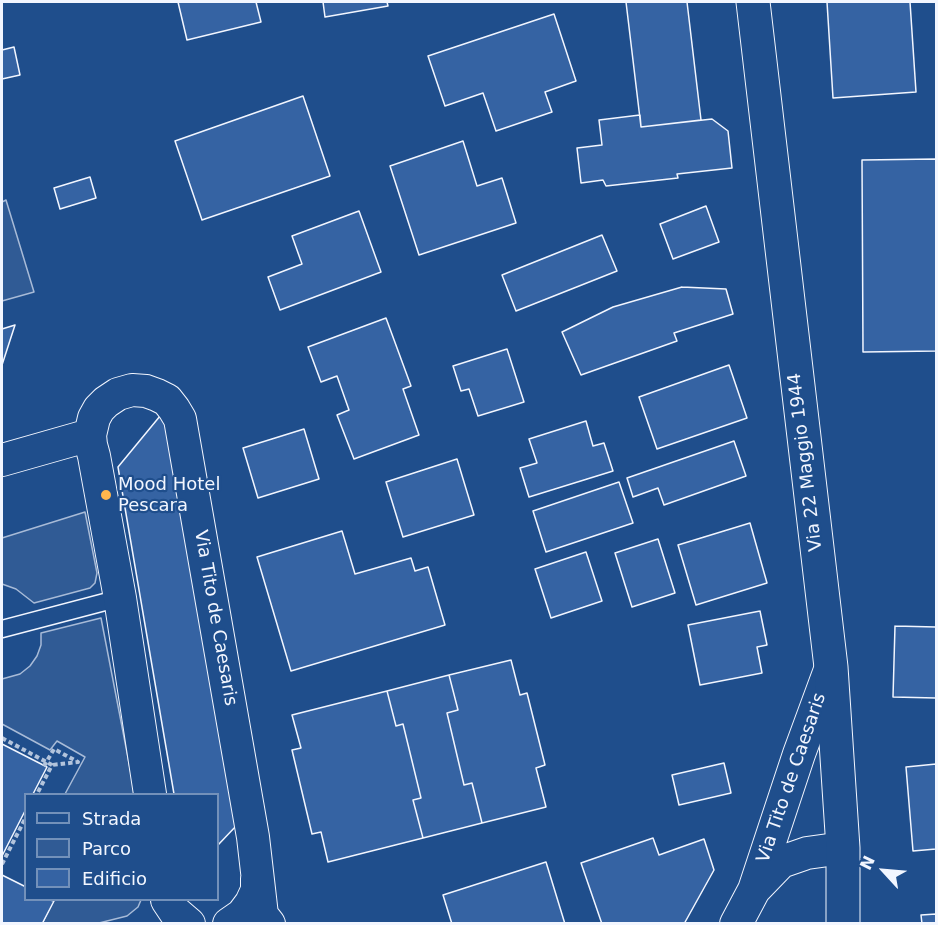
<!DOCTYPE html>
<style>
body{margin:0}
#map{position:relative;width:938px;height:925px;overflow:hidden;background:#1f4e8c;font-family:"DejaVu Sans",sans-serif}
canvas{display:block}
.frame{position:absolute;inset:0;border:3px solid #f2f6ff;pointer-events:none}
.legend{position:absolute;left:24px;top:793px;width:195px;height:108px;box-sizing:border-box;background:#1f4e8c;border:2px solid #7391ba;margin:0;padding:8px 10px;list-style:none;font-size:18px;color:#f2f6ff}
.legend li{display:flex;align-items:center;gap:12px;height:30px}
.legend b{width:30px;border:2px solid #7391ba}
.north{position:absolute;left:854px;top:841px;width:60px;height:60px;-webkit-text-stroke:4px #1f4e8c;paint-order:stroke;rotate:296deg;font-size:16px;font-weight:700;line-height:24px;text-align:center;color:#f2f6ff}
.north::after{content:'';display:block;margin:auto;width:21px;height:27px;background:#f2f6ff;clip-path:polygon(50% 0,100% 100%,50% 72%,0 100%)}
</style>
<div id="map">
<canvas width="938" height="925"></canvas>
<div class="frame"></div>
<ul class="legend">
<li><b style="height:8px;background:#1f4e8c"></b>Strada</li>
<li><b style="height:16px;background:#305b95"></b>Parco</li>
<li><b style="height:16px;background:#3563a3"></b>Edificio</li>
</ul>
<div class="north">N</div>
</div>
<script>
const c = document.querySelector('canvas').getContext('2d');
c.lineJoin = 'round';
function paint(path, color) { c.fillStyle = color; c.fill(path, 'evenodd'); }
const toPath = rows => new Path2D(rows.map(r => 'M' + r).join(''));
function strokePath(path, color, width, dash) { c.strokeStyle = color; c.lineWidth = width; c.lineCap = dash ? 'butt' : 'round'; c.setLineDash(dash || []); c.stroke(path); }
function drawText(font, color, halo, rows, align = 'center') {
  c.font = font + ' "DejaVu Sans",sans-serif'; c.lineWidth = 4.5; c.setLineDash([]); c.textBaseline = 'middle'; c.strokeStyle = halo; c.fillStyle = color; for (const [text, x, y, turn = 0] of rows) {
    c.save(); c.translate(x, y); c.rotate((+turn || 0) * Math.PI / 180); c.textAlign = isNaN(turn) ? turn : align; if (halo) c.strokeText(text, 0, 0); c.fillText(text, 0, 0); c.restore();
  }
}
const green = toPath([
 [6,200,34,292,2,301,2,202,6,200],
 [85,512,97,573,95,583,90,588,34,603,16,589,2,584,2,538,85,512],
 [101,618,135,794,65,794,85,757,57,741,50,750,2,724,2,679,20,674,30,666,37,656,41,645,41,633,101,618],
 [50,900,141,900,138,907,127,916,99,923,42,924,53,901,50,900]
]);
paint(green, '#305b95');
strokePath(green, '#a8bbd7', 1.5);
const building = toPath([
 [178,2,256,2,261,22,187,40,178,2],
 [323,2,387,2,388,6,325,17,323,2],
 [626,2,687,2,701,120,641,127,626,2],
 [827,2,910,2,916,92,833,98,827,2],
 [554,14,576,81,545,92,552,112,496,131,483,93,445,106,428,56,554,14],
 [14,47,20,75,2,79,2,50,14,47],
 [303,96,330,176,202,220,175,141,303,96],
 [640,115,641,127,712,119,728,131,732,168,677,174,678,178,606,186,603,180,581,183,577,148,602,145,599,120,640,115],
 [463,141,477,186,502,178,516,223,419,255,390,166,463,141],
 [936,159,936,351,863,352,862,160,936,159],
 [90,177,96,198,60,209,54,188,90,177],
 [706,206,719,242,673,259,660,224,706,206],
 [359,211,381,272,280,310,268,277,302,264,292,236,359,211],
 [602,235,617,271,516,311,502,275,602,235],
 [682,287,726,289,733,314,674,333,677,341,581,375,562,332,613,307,682,287],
 [386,318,411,386,403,389,419,435,354,459,337,415,349,410,337,376,321,382,308,347,386,318],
 [15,325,2,365,2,329,15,325],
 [507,349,524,402,478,416,469,389,461,391,453,366,507,349],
 [729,365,747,418,657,449,639,397,729,365],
 [165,410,237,825,218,845,218,794,174,794,118,467,165,410],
 [586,421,593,446,604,443,613,471,529,497,520,468,537,463,529,439,586,421],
 [304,429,319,479,258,498,243,448,304,429],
 [734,441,746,476,664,505,658,488,633,497,627,478,734,441],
 [457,459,474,515,403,537,386,482,457,459],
 [619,482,633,523,546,552,533,511,619,482],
 [750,523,767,583,696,605,678,545,750,523],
 [342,531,355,574,411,558,415,571,428,567,445,625,291,671,257,557,342,531],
 [658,539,675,593,632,607,615,553,658,539],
 [586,552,602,601,551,618,535,569,586,552],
 [760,611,767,645,757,647,762,673,700,685,688,625,760,611],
 [895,626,936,627,936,698,893,697,895,626],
 [511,660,520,695,527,693,545,765,536,768,546,807,482,823,472,783,464,785,447,713,458,710,449,675,511,660],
 [449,675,458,710,447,713,464,785,472,783,482,823,423,838,413,800,421,798,403,724,396,726,387,691,449,675],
 [387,691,396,726,403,724,421,798,413,800,423,838,328,862,321,832,312,834,292,750,301,748,292,715,387,691],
 [2,744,47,767,33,794,26,794,26,809,2,856,2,744],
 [724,763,731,793,679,805,672,775,724,763],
 [936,764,936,849,913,851,906,767,936,764],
 [653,838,659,855,704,839,714,870,684,924,602,924,581,863,653,838],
 [546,862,565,924,452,924,443,895,546,862],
 [2,875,26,887,26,900,50,900,54,901,42,924,2,924,2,875],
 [936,914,936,924,922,924,921,915,936,914]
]);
paint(building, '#3563a3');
strokePath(building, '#f2f6ff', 1.5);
const service = toPath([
 [2,629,120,598]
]);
const minor = toPath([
 [2,460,90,435],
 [150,794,120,598,94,456,91,445,90,435,94,418,99,409,106,402,118,394,132,390,146,391,157,395,167,400,174,409,180,419,253,837,262,915,269,924],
 [754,890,799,754,831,667],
 [167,900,175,912,189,924],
 [229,924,242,915,251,903,257,890,257,879],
 [736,924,754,890,781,862,807,853,843,848]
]);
const primary = toPath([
 [753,2,831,667,843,848,843,924]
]);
strokePath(service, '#f2f6ff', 19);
strokePath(minor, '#f2f6ff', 34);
strokePath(primary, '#f2f6ff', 35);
strokePath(toPath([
 [2,738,52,765,37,794],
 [2,864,26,817]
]), '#b3c4dc', 4, [4.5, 3]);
strokePath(service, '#1f4e8c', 16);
strokePath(minor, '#1f4e8c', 32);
strokePath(primary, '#1f4e8c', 33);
strokePath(toPath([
 [44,766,54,749,78,762,52,765]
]), '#b3c4dc', 4, [4.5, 3]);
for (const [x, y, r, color] of [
 [106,495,6,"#ffb74d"]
]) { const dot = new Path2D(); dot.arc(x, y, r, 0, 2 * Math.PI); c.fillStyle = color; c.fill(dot); strokePath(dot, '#1f4e8c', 2); }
drawText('18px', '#f2f6ff', '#1f4e8c', [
 ["Via 22 Maggio 1944",806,462,-97],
 ["Via Tito de Caesaris",215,618,80],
 ["Via Tito de Caesaris",792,778,-71]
]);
drawText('18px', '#f2f6ff', '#1f4e8c', [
 ["Mood Hotel",118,485],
 ["Pescara",118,506]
], 'left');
</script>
